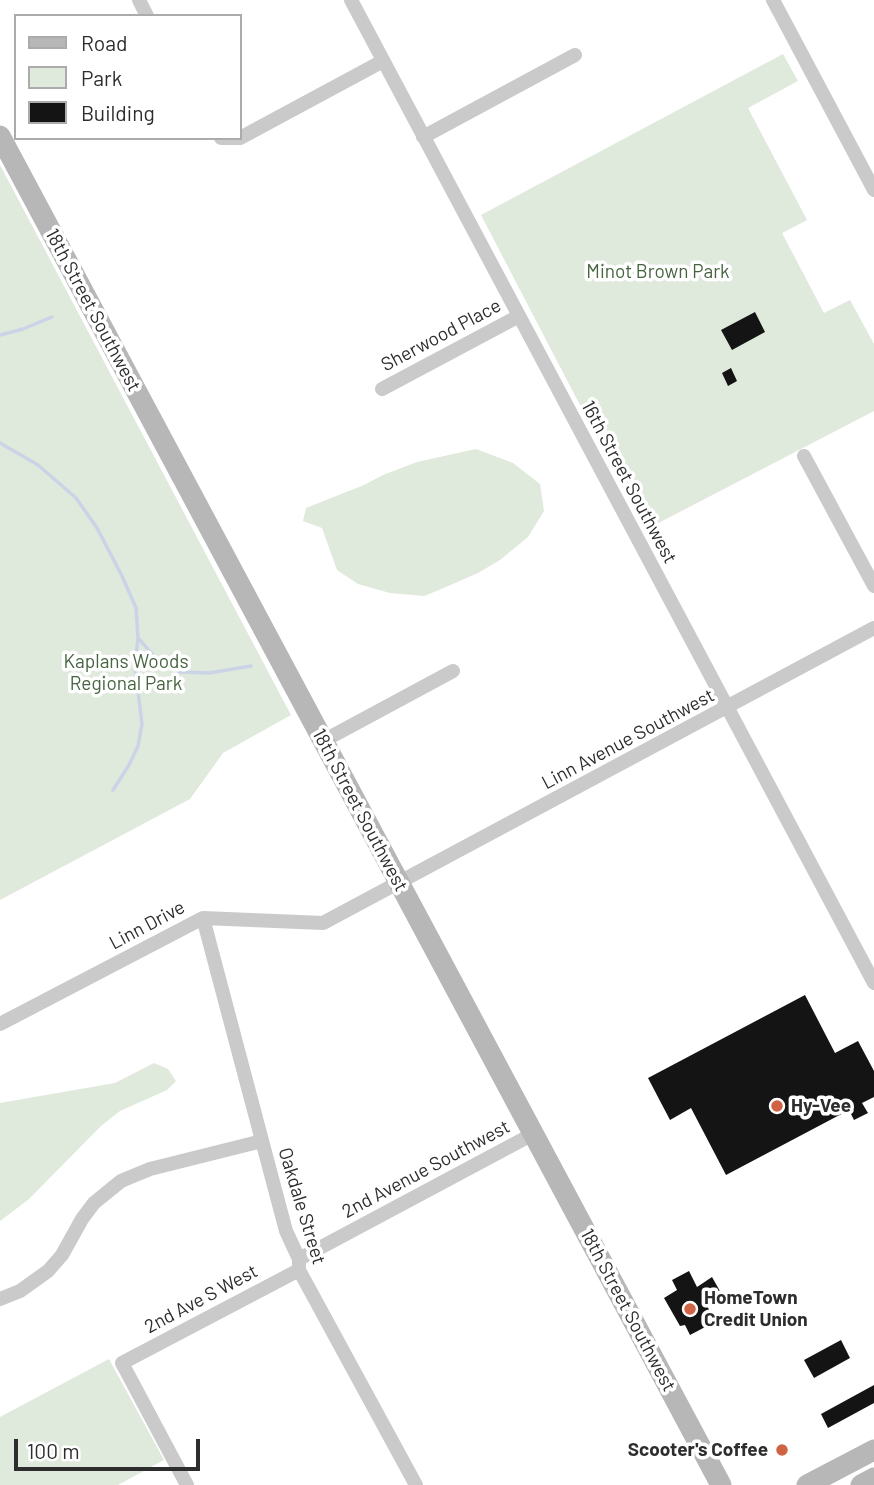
<!DOCTYPE html>
<style>
body{margin:0}
#map{position:relative;width:874px;height:1485px;overflow:hidden;background:#fff;font-family:Barlow,sans-serif}
canvas{display:block}
.legend{position:absolute;left:14px;top:14px;width:228px;height:126px;box-sizing:border-box;background:#fff;border:2px solid #ababab;margin:0;padding:9px 12px;list-style:none;font-size:21px;color:#2d2d2d}
.legend li{display:flex;align-items:center;gap:14px;height:35px}
.legend b{width:35px;border:2px solid #ababab}
.scale{position:absolute;left:14px;top:1439px;width:186px;height:32px;box-sizing:border-box;border:4px solid #2d2d2d;border-top:0;padding-left:9px;font-size:21px;line-height:24px;white-space:nowrap;color:#2d2d2d;-webkit-text-stroke:5px #fff;paint-order:stroke}
</style>
<div id="map">
<canvas width="874" height="1485"></canvas>
<ul class="legend">
<li><b style="height:9px;background:#b7b7b7"></b>Road</li>
<li><b style="height:19px;background:#dfe9dc"></b>Park</li>
<li><b style="height:19px;background:#141414"></b>Building</li>
</ul>
<div class="scale">100 m</div>
</div>
<script>
const c = document.querySelector('canvas').getContext('2d');
c.lineJoin = 'round';
function paint(path, color) { c.fillStyle = color; c.fill(path, 'evenodd'); }
const toPath = rows => new Path2D(rows.map(r => 'M' + r).join(''));
function strokePath(path, color, width, dash) { c.strokeStyle = color; c.lineWidth = width; c.lineCap = dash ? 'butt' : 'round'; c.setLineDash(dash || []); c.stroke(path); }
function drawText(font, color, halo, rows, align = 'center') {
  c.font = font + ' Barlow,sans-serif'; c.lineWidth = 7; c.setLineDash([]); c.textBaseline = 'middle'; c.strokeStyle = halo; c.fillStyle = color; for (const [text, x, y, turn = 0] of rows) {
    c.save(); c.translate(x, y); c.rotate((+turn || 0) * Math.PI / 180); c.textAlign = isNaN(turn) ? turn : align; if (halo) c.strokeText(text, 0, 0); c.fillText(text, 0, 0); c.restore();
  }
}
paint(toPath([
 [783,54,798,81,748,108,807,220,782,233,824,313,850,300,874,344,874,411,645,530,481,215],
 [0,165,291,715,223,753,190,799,0,900],
 [476,449,513,463,540,484,544,511,528,537,500,560,478,573,439,590,424,596,390,593,358,584,337,570,322,528,303,521,306,508,364,485,383,475,417,462],
 [154,1063,168,1069,176,1081,167,1090,120,1111,101,1126,29,1199,0,1221,0,1103,115,1083],
 [109,1359,164,1460,118,1485,0,1485,0,1417]
]), '#dfe9dc');
strokePath(toPath([
 [0,335,23,329,52,317],
 [0,443,38,465,76,498,97,528,122,576,136,608,138,638,135,666,142,724,138,746,129,765,113,790],
 [138,638,154,656,180,672,209,673,251,666]
]), '#cbd4e7', 3.5);
paint(toPath([
 [755,312,765,332,732,350,721,330],
 [731,368,737,381,728,386,722,373],
 [805,995,835,1053,858,1041,874,1071,874,1097,862,1103,868,1113,854,1120,849,1110,726,1175,691,1108,670,1120,648,1078],
 [689,1271,697,1287,712,1277,721,1293,705,1302,713,1317,706,1321,709,1325,690,1335,685,1325,680,1326,664,1298,677,1290,672,1280],
 [841,1340,850,1358,814,1378,804,1360],
 [874,1385,874,1403,828,1428,821,1414]
]), '#141414');
strokePath(toPath([
 [139,0,147,16],
 [351,0,874,983],
 [773,0,874,190],
 [423,137,575,55],
 [221,138,240,138,383,61],
 [382,389,519,316],
 [804,456,874,586],
 [323,741,453,671],
 [203,918,286,1231,299,1259,299,1270,416,1485],
 [0,1024,203,918,323,923,874,628],
 [299,1259,533,1134],
 [0,1299,20,1291,48,1271,62,1255,82,1219,94,1203,121,1181,150,1169,262,1141],
 [187,1485,122,1363,299,1270]
]), '#cacaca', 14);
strokePath(toPath([
 [0,136,721,1485],
 [807,1485,874,1450],
 [861,1485,874,1478]
]), '#b7b7b7', 21);
for (const [x, y, r, color] of [
 [777,1106,7,"#d06343"],
 [690,1309,7,"#d06343"],
 [782,1450,7,"#d06343"]
]) { const dot = new Path2D(); dot.arc(x, y, r, 0, 2 * Math.PI); c.fillStyle = color; c.fill(dot); strokePath(dot, '#fff', 2.5); }
drawText('19px', '#466440', '#fff', [
 ["Minot Brown Park",658,272],
 ["Kaplans Woods",126,662],
 ["Regional Park",126,684]
]);
drawText('19px', '#2d2d2d', '#fff', [
 ["18th Street Southwest",93,310,62],
 ["Sherwood Place",441,335,-28],
 ["16th Street Southwest",629,482,62],
 ["Linn Avenue Southwest",628,739,-28],
 ["18th Street Southwest",360,810,62],
 ["Linn Drive",147,925,-28],
 ["2nd Avenue Southwest",426,1169,-28],
 ["Oakdale Street",302,1206,73],
 ["2nd Ave S West",201,1299,-28],
 ["18th Street Southwest",628,1310,62]
]);
drawText('bold 19px', '#2d2d2d', '#fff', [
 ["Hy-Vee",791,1106],
 ["HomeTown",704,1298],
 ["Credit Union",704,1320],
 ["Scooter's Coffee",768,1450,"right"]
], 'left');
</script>
